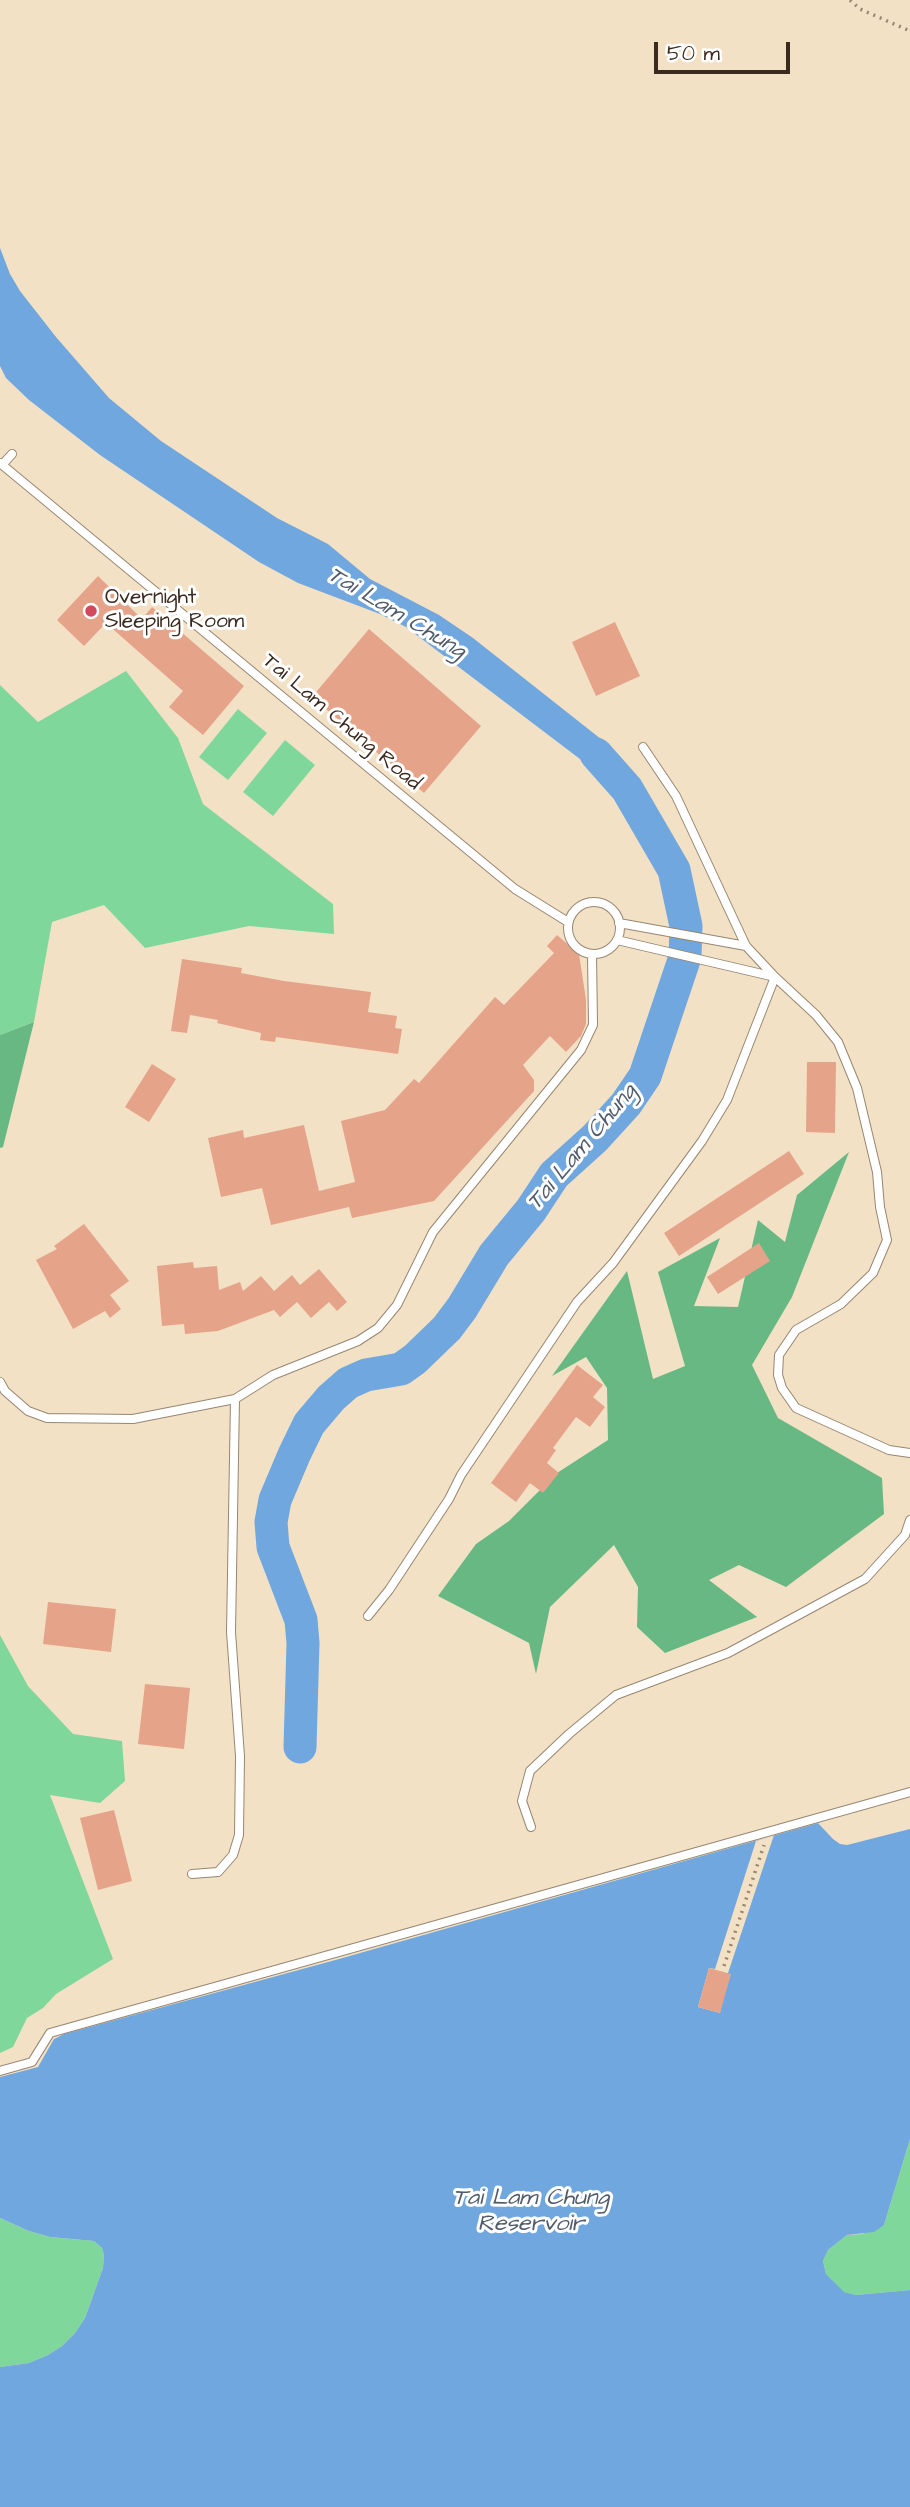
<!DOCTYPE html>
<style>
body{margin:0}
#map{position:relative;width:910px;height:2507px;overflow:hidden;background:#f3e1c5;font-family:"Architects Daughter",sans-serif}
canvas{display:block}
.scale{position:absolute;left:654px;top:42px;width:136px;height:32px;box-sizing:border-box;border:4px solid #3b2a1e;border-top:0;padding-left:9px;font-size:21px;line-height:24px;white-space:nowrap;color:#3b2a1e;-webkit-text-stroke:5px #fff;paint-order:stroke}
</style>
<div id="map">
<canvas width="910" height="2507"></canvas>
<div class="scale">50 m</div>
</div>
<script>
const c = document.querySelector('canvas').getContext('2d');
c.lineJoin = 'round';
function paint(path, color) { c.fillStyle = color; c.fill(path, 'evenodd'); }
const toPath = rows => new Path2D(rows.map(r => 'M' + r).join(''));
function strokePath(path, color, width, dash) { c.strokeStyle = color; c.lineWidth = width; c.lineCap = dash ? 'butt' : 'round'; c.setLineDash(dash || []); c.stroke(path); }
function drawText(font, color, halo, rows, align = 'center') {
  c.font = font + ' "Architects Daughter",sans-serif'; c.lineWidth = 6; c.setLineDash([]); c.textBaseline = 'middle'; c.strokeStyle = halo; c.fillStyle = color; for (const [text, x, y, turn = 0] of rows) {
    c.save(); c.translate(x, y); c.rotate((+turn || 0) * Math.PI / 180); c.textAlign = isNaN(turn) ? turn : align; if (halo) c.strokeText(text, 0, 0); c.fillText(text, 0, 0); c.restore();
  }
}
paint(toPath([
 [126,671,178,738,203,804,333,904,334,934,249,926,145,948,104,905,52,922,34,1022,0,1035,0,685,38,722],
 [238,709,267,733,228,780,199,757],
 [285,740,315,765,273,816,243,792],
 [0,1635,28,1686,73,1734,122,1741,125,1781,100,1803,50,1795,113,1959,56,1994,43,2008,27,2018,13,2047,0,2053],
 [910,2139,910,2290,856,2295,843,2292,826,2274,823,2261,828,2250,847,2235,862,2234,884,2225],
 [0,2218,29,2231,50,2237,94,2241,102,2248,104,2255,103,2268,85,2318,75,2333,62,2346,48,2355,29,2363,0,2367]
]), '#80d79c');
paint(toPath([
 [34,1022,3,1147,0,1148,0,1035],
 [849,1152,792,1297,752,1365,778,1418,882,1478,884,1514,786,1587,739,1565,709,1580,757,1617,665,1653,637,1627,638,1587,614,1545,550,1607,536,1674,529,1643,438,1596,476,1544,509,1521,557,1473,608,1440,607,1388,586,1357,552,1376,627,1271,653,1379,685,1366,658,1272,720,1238,694,1306,738,1307,758,1220,785,1242,797,1195]
]), '#68b884');
paint(toPath([
 [0,248,10,274,20,291,56,337,109,398,161,441,277,518,328,544,370,579,439,615,473,638,606,743,617,757,626,777,627,789,605,778,406,627,380,614,298,583,259,562,100,455,29,400,6,378,0,366],
 [818,1823,833,1839,840,1844,847,1845,910,1829,910,2139,884,2225,874,2232,847,2235,828,2250,823,2261,826,2274,844,2292,856,2295,910,2290,910,2507,0,2507,0,2367,29,2363,48,2355,62,2346,75,2333,85,2318,103,2268,104,2255,102,2248,94,2241,50,2237,29,2231,0,2218,0,2077,38,2067,54,2039,64,2034,339,1959]
]), '#71a7df');
paint(toPath([
 [774,1835,728,1973,720,2013,698,2007,709,1968,715,1969,756,1841]
]), '#f3e1c5');
strokePath(toPath([
 [300,1747,303,1643,301,1620,273,1547,271,1522,275,1500,294,1455,309,1424,331,1398,348,1383,366,1375,401,1369,415,1359,447,1328,462,1308,494,1255,531,1210,554,1175,595,1138,626,1104,645,1076,685,957,686,926,674,870,627,789,596,754]
]), '#71a7df', 33);
paint(toPath([
 [98,576,142,619,152,607,244,686,203,735,169,707,183,691,106,623,84,646,57,620],
 [615,622,640,676,596,696,572,642],
 [369,629,481,726,424,793,312,697],
 [557,935,579,954,586,1000,586,1024,581,1036,566,1052,550,1036,523,1065,534,1080,534,1091,434,1201,352,1218,349,1207,271,1225,262,1188,221,1197,208,1138,243,1130,244,1138,304,1125,319,1191,355,1182,341,1121,385,1110,414,1079,419,1083,495,997,504,1005,554,953,547,946],
 [182,959,242,968,241,973,284,981,371,992,368,1012,397,1016,395,1028,402,1029,398,1054,276,1037,275,1042,260,1040,261,1033,217,1023,218,1020,190,1015,187,1033,171,1031],
 [807,1062,836,1062,835,1133,806,1132],
 [152,1064,176,1079,149,1122,125,1107],
 [789,1151,804,1174,679,1256,664,1233],
 [84,1224,129,1281,110,1295,121,1309,110,1318,105,1311,73,1329,36,1260,57,1249,54,1246],
 [759,1243,770,1261,718,1294,707,1277],
 [193,1262,194,1268,217,1266,219,1290,240,1282,243,1291,261,1276,274,1291,292,1275,300,1285,319,1269,347,1302,337,1311,329,1302,311,1318,297,1302,280,1317,274,1310,218,1331,185,1334,184,1324,162,1326,157,1266],
 [577,1365,603,1385,593,1397,605,1407,590,1427,576,1417,553,1448,556,1450,547,1463,559,1473,543,1493,530,1483,516,1502,491,1483],
 [48,1602,116,1609,111,1652,43,1644],
 [145,1684,190,1688,184,1749,138,1744],
 [114,1810,132,1881,98,1890,80,1818],
 [709,1968,731,1974,720,2013,698,2007]
]), '#e5a389');
const lane = toPath([
 [0,463,515,889,568,922],
 [2,465,12,454],
 [643,747,676,796,746,946,775,977,816,1015,838,1042,857,1088,877,1172,880,1207,887,1240,873,1273,841,1304,796,1330,779,1355,778,1375,782,1388,796,1408,889,1450,910,1453],
 '568 928a26 26 0 1 1 52 0a26 26 0 1 1-52 0Z',
 [619,923,746,946],
 [0,1382,5,1391,28,1411,47,1418,133,1419,235,1399,273,1375,358,1341,378,1328,397,1305,433,1232,581,1050,593,1025,592,954],
 [368,1616,389,1590,449,1499,461,1475,577,1302,613,1263,702,1141,727,1100,775,977,617,940],
 [531,1827,522,1801,530,1771,569,1734,616,1695,728,1653,865,1579,905,1535,910,1520],
 [192,1874,218,1872,233,1855,239,1835,240,1756,231,1632,235,1399],
 [0,2071,32,2062,50,2033,910,1792]
]);
strokePath(lane, '#978672', 10);
strokePath(toPath([
 [850,0,860,9,910,31],
 [724,1966,764,1845]
]), '#978672', 3.5, [2, 5]);
strokePath(lane, '#fff', 8);
for (const [x, y, r, color] of [
 [91,611,7,"#d1495b"]
]) { const dot = new Path2D(); dot.arc(x, y, r, 0, 2 * Math.PI); c.fillStyle = color; c.fill(dot); strokePath(dot, '#fff', 2.5); }
drawText('21px', '#3b2a1e', '#fff', [
 ["Overnight",105,599],
 ["Sleeping Room",105,623]
], 'left');
drawText('21px', '#3b2a1e', '#fff', [
 ["Tai Lam Chung Road",341,723,40]
]);
drawText('italic 23px', '#515c6b', '#fff', [
 ["Tai Lam Chung",396,614,31],
 ["Tai Lam Chung",583,1148,-50],
 ["Tai Lam Chung",531,2199],
 ["Reservoir",531,2225]
]);
</script>
